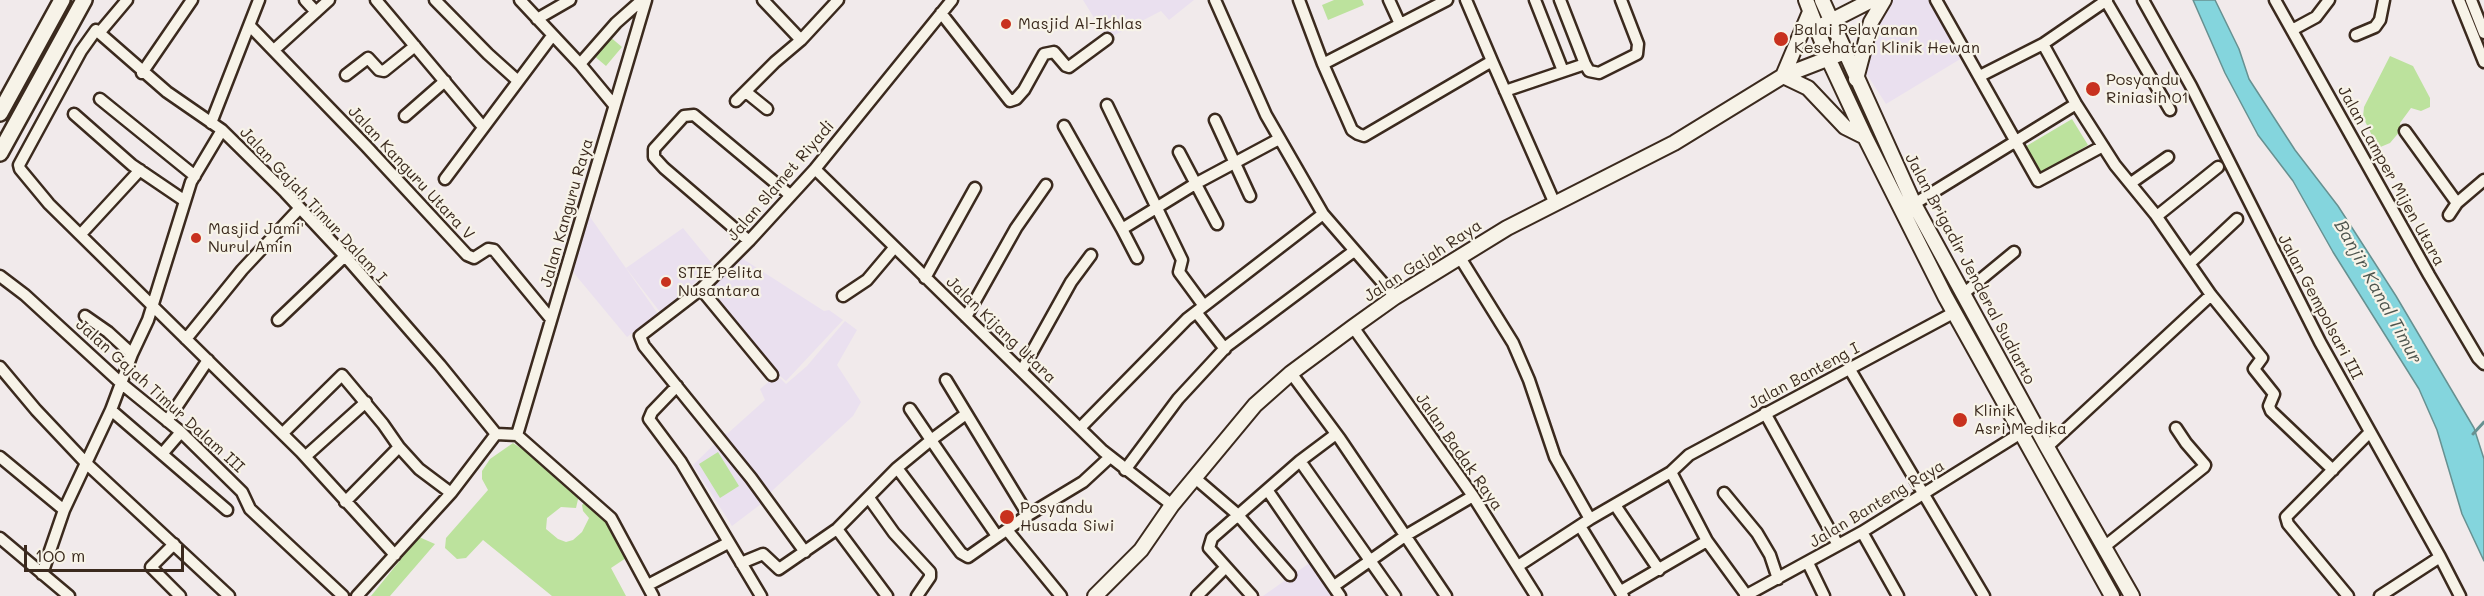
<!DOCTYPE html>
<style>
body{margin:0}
#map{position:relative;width:2484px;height:596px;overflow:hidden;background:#f1eaeb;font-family:Mali,sans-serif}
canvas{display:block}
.scale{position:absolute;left:24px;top:545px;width:160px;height:27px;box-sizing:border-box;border:3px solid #3b2a1e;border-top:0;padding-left:8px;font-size:18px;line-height:21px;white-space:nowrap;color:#3b2a1e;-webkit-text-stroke:4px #f7f3e8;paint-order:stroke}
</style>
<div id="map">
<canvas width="2484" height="596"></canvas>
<div class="scale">100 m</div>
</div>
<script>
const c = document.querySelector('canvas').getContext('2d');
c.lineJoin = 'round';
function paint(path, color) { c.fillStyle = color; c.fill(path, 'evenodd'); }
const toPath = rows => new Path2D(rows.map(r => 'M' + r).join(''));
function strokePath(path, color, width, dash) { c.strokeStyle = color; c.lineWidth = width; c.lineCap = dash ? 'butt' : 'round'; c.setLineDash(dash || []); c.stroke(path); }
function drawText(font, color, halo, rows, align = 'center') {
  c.font = font + ' Mali,sans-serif'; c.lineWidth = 4.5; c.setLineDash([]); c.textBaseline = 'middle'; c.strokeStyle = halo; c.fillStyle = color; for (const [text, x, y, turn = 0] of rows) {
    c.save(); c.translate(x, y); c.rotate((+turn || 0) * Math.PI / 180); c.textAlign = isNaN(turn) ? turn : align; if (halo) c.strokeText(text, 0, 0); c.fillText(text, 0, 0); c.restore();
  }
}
paint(toPath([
 [1083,0,1194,0,1169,20,1161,11,1107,39],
 [1893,0,1932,0,1962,58,1886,104,1864,70,1871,35,1883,9],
 [588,214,658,314,627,337,568,266,573,244],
 [683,228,714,266,660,312,626,268],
 [740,257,824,311,829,310,843,320,786,381,775,372,706,290],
 [845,321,857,330,837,365,861,402,853,416,773,490,761,504,732,526,693,465,726,433,727,434,765,400,760,389,777,375,786,384,807,366],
 [1311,562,1337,596,1263,596]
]), '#eae0ef');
paint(toPath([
 [1334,0,1362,0,1364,5,1328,20,1322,5],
 [609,36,622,47,606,66,593,55],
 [2390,56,2413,66,2430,98,2430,107,2421,111,2411,108,2400,123,2401,130,2390,143,2378,148,2363,117,2364,107],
 [2072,119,2088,145,2038,175,2023,148],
 [513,443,534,457,579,495,576,508,561,507,547,518,546,529,558,539,566,542,573,540,582,532,589,518,583,511,582,505,586,501,601,512,629,556,611,568,626,596,552,596,483,540,466,558,457,559,445,548,446,538,488,490,482,479,482,471,490,459],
 [718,452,739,486,720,498,699,464],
 [419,537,435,544,390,596,371,596]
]), '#bce29d');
const water = toPath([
 [2193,0,2215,0,2239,49,2249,79,2295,150,2338,206,2396,296,2474,428,2484,459,2484,561,2462,514,2437,430,2419,389,2333,252,2293,181,2258,135,2225,73,2193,0]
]);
paint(water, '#84d5dd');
strokePath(water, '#679191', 1.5);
strokePath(toPath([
 [2478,33,2484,47],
 [2473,434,2484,422]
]), '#679191', 3);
const minor = toPath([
 [305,0,316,12],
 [376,0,483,127],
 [435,0,488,54,518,81],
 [520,0,580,64,614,105],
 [763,0,801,40],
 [1215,0,1266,115,1323,214,1395,297],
 [1299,0,1323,64,1352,130,1358,134,1364,136,1492,61,1555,204],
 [1389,0,1400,24],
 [1466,0,1492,61],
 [1535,0,1563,71],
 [1560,0,1585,64],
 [1936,0,2038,181,2103,146],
 [2143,0,2191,86,2320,342,2440,557,2460,596],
 [2275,0,2429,275,2478,358,2484,364],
 [2459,0,2484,62],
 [2471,0,2484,33],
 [2106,1,2170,110],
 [941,13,1010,101,1016,99,1024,90,1044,54,1054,52,1066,66,1069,67,1107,39],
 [537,19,570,0],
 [250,26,366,146,467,255,474,258,488,249,494,250,551,319],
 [2292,30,2316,17,2329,0],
 [100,32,127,0],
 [2356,35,2375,27,2380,20,2384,0],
 [2043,44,2076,104,2115,165,2155,214,2211,295,2262,358,2254,369,2274,394,2269,406,2271,411,2333,470],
 [274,50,329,0],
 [580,64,616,23,642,0],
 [1323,64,1447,0],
 [142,73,192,0],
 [346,75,368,58,379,70,384,71,415,46],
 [1980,76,2043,44,2107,0],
 [1505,91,1585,64,1589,71,1599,73,1637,54,1638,44,1621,0],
 [746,92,767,109],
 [100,99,195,176],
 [736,101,775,62,801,40,838,0],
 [1107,105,1182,260,1179,272,1204,306],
 [74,114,132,165,185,201],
 [405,116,445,81],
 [1215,120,1250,196],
 [211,123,259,0],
 [1064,126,1122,229,1195,184,1279,139],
 [2405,131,2457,203],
 [1179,152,1217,224],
 [815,169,1103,451,1172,505],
 [445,179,552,36],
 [2131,183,2168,157],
 [1914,204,2076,104],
 [2449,215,2457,203,2484,180],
 [2157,216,2218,167],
 [1122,229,1137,258],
 [81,234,140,170],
 [749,241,664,168,654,157,654,149,684,116,694,115,790,195],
 [1459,256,1513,343,1529,380,1555,457,1590,519],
 [2190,263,2237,219],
 [0,276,25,295,122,384,181,432,242,492,250,509,343,596],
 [925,278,975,188],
 [701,289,772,375],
 [1963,294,2014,252],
 [843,296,867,280,894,248],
 [1196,312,1225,349],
 [85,316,108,332,132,354],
 [966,317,1016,228,1046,185],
 [278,320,345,256],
 [1353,327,1473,496,1536,596],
 [186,339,242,270,299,209],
 [0,367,36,410,87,464,229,596],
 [1849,368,1984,596],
 [1022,370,1071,282,1091,255],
 [1291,373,1340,439,1446,596],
 [946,380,1028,515],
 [677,386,652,412,649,419,681,462,761,596],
 [910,409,931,440,966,414],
 [111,410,227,510],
 [1765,413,1838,545],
 [167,421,208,360],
 [1080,428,1187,319,1323,214],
 [283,433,342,375,383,424,399,447],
 [496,434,517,435,611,518,653,596],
 [517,435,646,0],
 [2047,447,2211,295],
 [162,454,181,432],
 [306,456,366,402],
 [0,457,64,510],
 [1300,461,1395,596],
 [897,468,931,440,997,536],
 [1125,470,1178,399,1227,346,1354,251],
 [1671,472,1707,541,1747,596],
 [1195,478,1237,514,1290,575],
 [1268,491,1340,596],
 [1724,493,1757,533,1770,555,1778,579],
 [869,498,894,533,930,572,930,577,917,596],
 [345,502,399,447,419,469,451,493],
 [1615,505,1659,570],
 [1580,526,1623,596],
 [837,529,887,596],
 [1007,530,1061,596],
 [1862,532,1898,596],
 [0,538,69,596],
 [174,544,151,567,180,596],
 [2104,547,2204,467,2205,465,2186,443,2176,428],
 [805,552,751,478,644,346,640,336,701,289,749,241,815,169,952,0],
 [395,555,301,452,49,204,20,169,19,165,81,51,96,30,167,92,222,130,285,192,345,256,440,365,496,434],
 [741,563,763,554,779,569,837,529,897,468,961,553,968,557,1025,517,1083,482,1110,457],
 [1808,563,1824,596],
 [1518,566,1590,519,1671,472,1689,455,1955,312],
 [1226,567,1252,596],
 [42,574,64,510,111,410,132,354,148,320,191,182,222,130],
 [648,585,728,543],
 [1334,586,1405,536,1473,496],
 [1621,591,1707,541],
 [357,596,451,493,496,434],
 [1197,596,1226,567,1209,548,1212,538,1300,461,1336,434],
 [1745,596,1862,532,2021,433],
 [2348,596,2288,524,2286,517,2370,432],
 [2380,596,2440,557]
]);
const major = toPath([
 [1806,0,1829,60,1865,137,1945,296,2112,596],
 [1822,0,1914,204,2047,447,2132,596],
 [1810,12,1783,76,1808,88,1845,127,1865,137],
 [1823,25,1872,0],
 [1856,79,1871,22,1884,0],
 [1095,596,1141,550,1172,505,1255,405,1291,373,1353,327,1395,297,1507,228,1674,143,1783,76,1845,52]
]);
const highway = toPath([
 [0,113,62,0],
 [0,153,84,0]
]);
strokePath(minor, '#3b2a1e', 15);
strokePath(major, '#3b2a1e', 18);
strokePath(highway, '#3b2a1e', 20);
strokePath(minor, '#f7f3e8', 10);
strokePath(major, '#f7f3e8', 14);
strokePath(highway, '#f7f3e8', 15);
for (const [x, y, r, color] of [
 [1006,24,6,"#c8321e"],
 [1781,39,8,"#c8321e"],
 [2093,89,8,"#c8321e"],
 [196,238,6,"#c8321e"],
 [666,282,6,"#c8321e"],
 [1960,420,8,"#c8321e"],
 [1007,517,8,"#c8321e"]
]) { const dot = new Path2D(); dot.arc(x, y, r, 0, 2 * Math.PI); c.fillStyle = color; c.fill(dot); strokePath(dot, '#f7f3e8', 2); }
drawText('16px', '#3b2a1e', '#f7f3e8', [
 ["Masjid Al-Ikhlas",1018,24],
 ["Balai Pelayanan",1794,30],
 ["Kesehatan Klinik Hewan",1794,48],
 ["Posyandu",2106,80],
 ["Riniasih 01",2106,98],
 ["Masjid Jami'",208,229],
 ["Nurul Amin",208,247],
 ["STIE Pelita",678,273],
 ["Nusantara",678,291],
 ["Klinik",1974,411],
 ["Asri Medika",1974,429],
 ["Posyandu",1020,508],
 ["Husada Siwi",1020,526]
], 'left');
drawText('16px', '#3b2a1e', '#f7f3e8', [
 ["Jalan Kanguru Utara V",411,173,47],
 ["Jalan Lamper Mijen Utara",2391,176,61],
 ["Jalan Slamet Riyadi",781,181,-49],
 ["Jalan Gajah Timur Dalam I",313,205,47],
 ["Jalan Kanguru Raya",567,213,-74],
 ["Jalan Gajah Raya",1423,261,-33],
 ["Jalan Brigadir Jenderal Sudiarto",1970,269,62],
 ["Jalan Gempolsari III",2320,307,62],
 ["Jalan Kijang Utara",1001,330,44],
 ["Jalan Banteng I",1804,376,-28],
 ["Jalan Gajah Timur Dalam III",160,396,42],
 ["Jalan Badak Raya",1459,452,55],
 ["Jalan Banteng Raya",1877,504,-31]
]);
drawText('italic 18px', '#4d554e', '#f7f3e8', [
 ["Banjir Kanal Timur",2378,292,61]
]);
</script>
